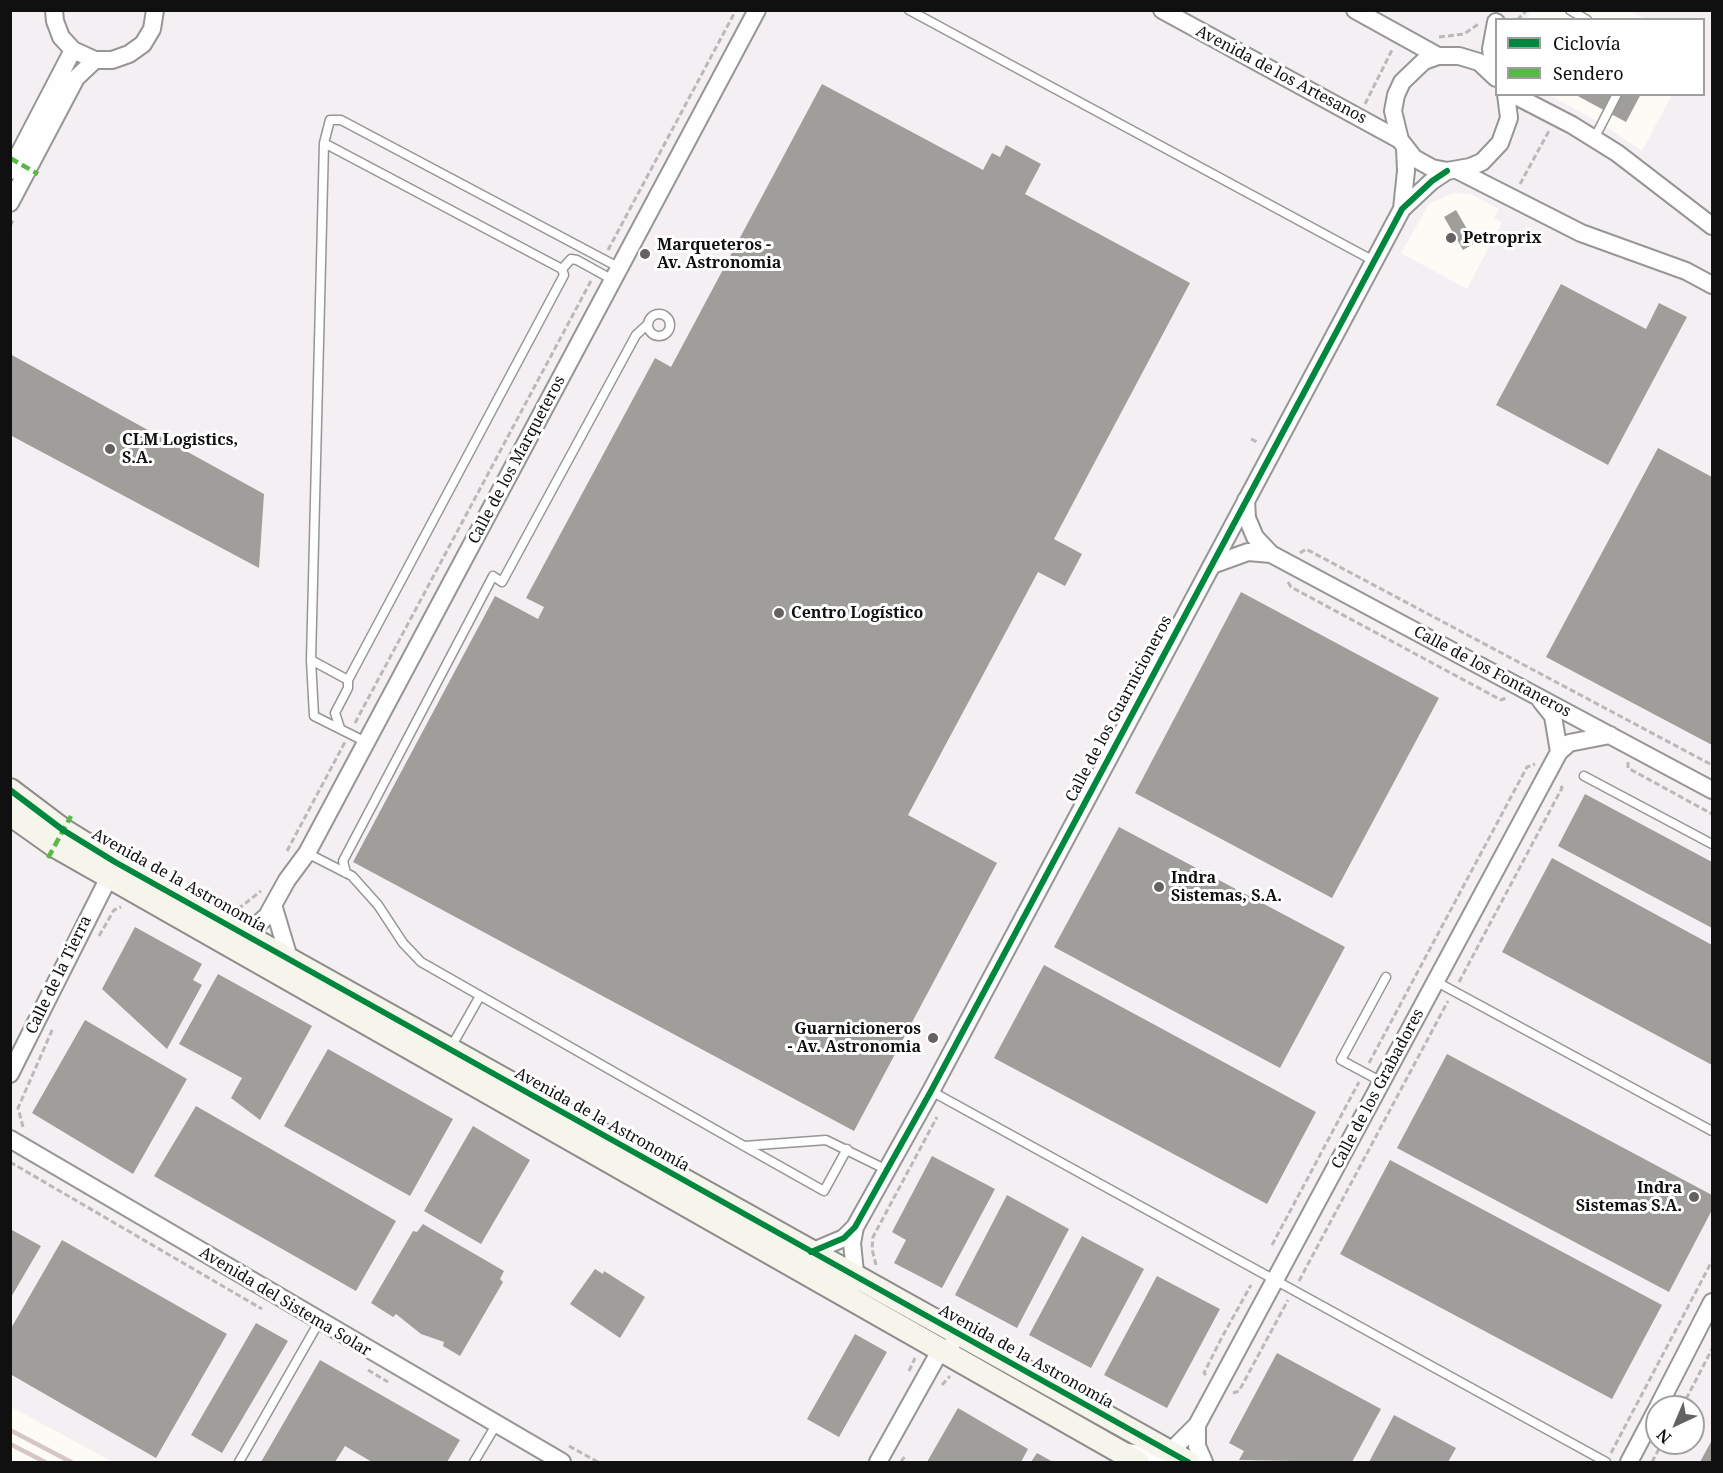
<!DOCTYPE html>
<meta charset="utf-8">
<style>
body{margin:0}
#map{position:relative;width:1723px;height:1473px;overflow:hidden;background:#fcfbf6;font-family:"Noto Serif",serif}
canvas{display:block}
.frame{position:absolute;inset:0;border:12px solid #101010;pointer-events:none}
.legend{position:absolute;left:1495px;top:18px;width:210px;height:78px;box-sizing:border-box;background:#fff;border:2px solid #9f9f9f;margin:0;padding:8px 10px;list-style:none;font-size:18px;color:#101010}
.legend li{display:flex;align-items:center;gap:12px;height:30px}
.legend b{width:30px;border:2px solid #9f9f9f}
.north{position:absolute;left:1645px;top:1395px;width:60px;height:60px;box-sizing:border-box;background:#fff;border:2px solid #9f9f9f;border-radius:50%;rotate:224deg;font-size:16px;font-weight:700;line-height:24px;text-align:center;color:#101010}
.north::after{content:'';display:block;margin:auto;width:21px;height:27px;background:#636260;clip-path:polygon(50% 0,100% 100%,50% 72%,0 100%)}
</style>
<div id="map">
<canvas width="1723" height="1473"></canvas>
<div class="frame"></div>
<ul class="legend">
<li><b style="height:8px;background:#00873e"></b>Ciclovía</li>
<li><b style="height:8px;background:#58b947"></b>Sendero</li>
</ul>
<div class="north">N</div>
</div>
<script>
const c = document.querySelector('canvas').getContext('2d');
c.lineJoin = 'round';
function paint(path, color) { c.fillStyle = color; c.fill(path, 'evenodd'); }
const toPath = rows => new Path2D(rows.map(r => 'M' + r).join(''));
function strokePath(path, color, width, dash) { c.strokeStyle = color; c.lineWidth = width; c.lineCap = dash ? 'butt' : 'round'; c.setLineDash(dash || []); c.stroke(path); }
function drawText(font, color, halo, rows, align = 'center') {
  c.font = font + ' "Noto Serif",serif'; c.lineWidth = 6; c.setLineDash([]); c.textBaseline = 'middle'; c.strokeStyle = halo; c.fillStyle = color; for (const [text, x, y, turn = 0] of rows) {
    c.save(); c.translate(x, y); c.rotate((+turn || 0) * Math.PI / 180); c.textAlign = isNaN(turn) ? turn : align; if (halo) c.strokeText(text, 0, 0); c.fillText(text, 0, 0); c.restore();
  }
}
paint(toPath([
 [10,11,1531,11,1526,19,1496,20,1496,94,1549,95,1602,124,1642,151,1672,95,1704,94,1704,20,1646,19,1629,11,1712,11,1712,1462,1188,1462,10,790],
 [1452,193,1471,194,1499,209,1494,218,1502,222,1467,289,1401,253,1429,204],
 [1657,1407,1693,1407,1693,1443,1657,1443],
 [10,814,1138,1462,113,1462,11,1407]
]), '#f4eff2');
paint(toPath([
 [822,84,983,170,992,153,1000,157,1006,145,1041,164,1025,194,1190,283,1054,539,1082,554,1065,586,1038,572,908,815,997,863,854,1131,353,862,495,596,538,619,544,607,526,598,655,358,671,367],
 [1574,94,1641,94,1626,122],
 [1456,210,1475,243,1463,250,1444,217],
 [1561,284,1646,329,1659,303,1687,317,1608,465,1496,405],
 [10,354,264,494,259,568,10,435],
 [1658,448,1712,477,1712,745,1546,657],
 [1241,592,1439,698,1332,898,1135,793],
 [1585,794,1712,862,1712,928,1558,846],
 [1119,827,1345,947,1280,1068,1054,947],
 [1552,858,1712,945,1712,1065,1502,952],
 [135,927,202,964,193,980,202,985,167,1049,102,989],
 [1044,965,1316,1112,1267,1204,994,1058],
 [218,974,312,1026,260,1120,231,1098,242,1078,179,1044],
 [85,1020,187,1079,133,1174,32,1113],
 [328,1049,453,1119,410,1196,284,1126],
 [1447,1054,1712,1195,1712,1210,1669,1292,1397,1148],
 [196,1106,396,1221,356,1291,154,1176],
 [473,1126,530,1160,481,1244,424,1211],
 [932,1156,995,1189,942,1288,894,1263,906,1240,892,1232],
 [1390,1160,1662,1305,1612,1399,1340,1254],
 [1007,1195,1069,1229,1017,1328,955,1295],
 [423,1224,504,1271,500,1279,503,1282,460,1356,443,1346,444,1342,421,1334,396,1314,393,1317,371,1303,413,1231,417,1232],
 [10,1229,41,1246,10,1299],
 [1082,1236,1144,1269,1091,1368,1029,1335],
 [62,1240,227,1334,156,1458,10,1374,10,1330],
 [595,1269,603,1274,604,1271,645,1297,620,1338,570,1304],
 [1157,1276,1220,1309,1167,1408,1104,1375],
 [256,1323,288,1341,222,1453,191,1435],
 [855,1334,887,1352,839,1437,807,1419],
 [1277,1353,1381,1409,1352,1462,1239,1460,1244,1451,1229,1443],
 [320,1360,460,1440,447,1462,372,1462,345,1446,335,1462,261,1462],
 [958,1408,1028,1449,1021,1462,927,1462],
 [1394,1415,1456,1448,1448,1462,1369,1462],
 [1712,1440,1712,1462,1700,1462],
 [1037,1453,1053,1462,1031,1462]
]), '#a09e9b');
const lane = toPath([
 [909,10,1374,261],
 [1570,10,1587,20],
 [1594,139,1617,94],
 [324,143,562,269,564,275,348,680,311,660,324,143,330,120,341,120,620,268],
 [562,269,571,259,577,260,613,280],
 '648 325a11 11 0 1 1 22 0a11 11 0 1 1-22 0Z',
 [311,660,314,716,366,742],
 [340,728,335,713,348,688,348,680],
 [1584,776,1712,844],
 [307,853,352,876,378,905,403,943,421,962,744,1146,826,1140,887,1170],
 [346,873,343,861,493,576,502,582,636,335,648,324],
 [1435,981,1712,1131],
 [450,1049,480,996],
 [1382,1082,1341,1060,1386,977],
 [931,1091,1606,1462],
 [744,1146,824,1191,847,1149],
 [239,1462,319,1322],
 [474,1462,496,1425]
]);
const street = toPath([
 [54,10,55,21,61,37,73,50,95,60,112,60,129,54,143,44,152,29,155,10],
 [1162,10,1400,140],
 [1355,10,1438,56],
 [1495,75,1491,49,1496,22],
 [1496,78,1479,62,1459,56,1438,56,1424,61,1402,82,1396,95,1393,111,1400,140,1414,158,1432,168,1447,171,1470,167,1482,162,1500,143,1509,118,1506,94],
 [1512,94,1572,125,1617,153,1712,226],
 [1457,170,1581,233,1686,271,1712,285],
 [10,171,73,50],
 [10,203,76,78,95,60],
 [1402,209,1406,171,1405,148],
 [1246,500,1247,518,1255,537,1271,554,1712,790],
 [1212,565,1248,552,1271,554],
 [1541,701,1553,716,1559,752],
 [274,908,289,958],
 [232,933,258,924,267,916,287,880,307,853,757,10],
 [10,1074,109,877,108,867],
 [10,1139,562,1462],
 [855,1227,852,1243,856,1282],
 [811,1252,844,1238,855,1227,931,1091,1402,209,1432,181,1447,171],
 [1658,1407,1712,1302],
 [1197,1425,1197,1446,1204,1462],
 [1127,1452,1151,1456,1170,1452,1197,1425,1559,752,1569,743,1610,735],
 [878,1462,940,1351,951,1346],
 [1629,1462,1657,1409]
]);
const secondary = toPath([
 [10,790,63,830,115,862,1188,1462],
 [10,814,55,846,1138,1462]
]);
strokePath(lane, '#969694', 11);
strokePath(street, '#969694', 20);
strokePath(secondary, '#8d8c8a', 26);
strokePath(toPath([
 [1517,20,1527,10],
 [1439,37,1464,34,1480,23],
 [1365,104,1393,48],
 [1520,184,1550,129],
 [10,226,14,219],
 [608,250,736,10],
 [1251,439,1259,443],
 [1300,553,1306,549,1712,765],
 [1288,582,1291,587,1501,700,1508,697],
 [355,723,592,279],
 [1628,762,1628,768,1712,814],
 [287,851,345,742],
 [238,909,261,891],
 [99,936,114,910,121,907],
 [1459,982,1562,788,1560,784],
 [1369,1063,1527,767,1535,764],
 [23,1127,18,1108,53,1028],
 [10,1162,262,1309],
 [1272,1245,1359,1082],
 [876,1265,872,1249,873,1237,937,1117],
 [1299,1281,1448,1001],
 [368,1370,388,1382],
 [909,1371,915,1358],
 [1206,1375,1204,1373,1221,1339,1251,1285],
 [942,1385,950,1376],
 [1233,1393,1239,1391,1288,1300],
 [1682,1407,1712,1349],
 [569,1446,598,1462],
 [1611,1453,1712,1261],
 [901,1462,905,1456],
 [1652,1462,1662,1443]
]), '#b9b9b8', 3, [6, 3]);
strokePath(lane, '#fffefe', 8);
strokePath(street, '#fffefe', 16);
strokePath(secondary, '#f6f5eb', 22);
strokePath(toPath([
 [10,1430,71,1462],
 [10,1444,45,1462]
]), '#d8c5c5', 4.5);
strokePath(toPath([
 [10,158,38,174],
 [48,858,71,816]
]), '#58b947', 4.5, [9, 4.5]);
strokePath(toPath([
 [10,790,63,830,115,862,1188,1462],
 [811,1252,844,1238,855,1227,931,1091,1402,209,1432,181,1447,171]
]), '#00873e', 6);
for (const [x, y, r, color] of [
 [1451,238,6,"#636260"],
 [645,254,6,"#636260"],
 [110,449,6,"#636260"],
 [779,613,6,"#636260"],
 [1159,887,6,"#636260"],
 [933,1038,6,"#636260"],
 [1694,1197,6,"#636260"]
]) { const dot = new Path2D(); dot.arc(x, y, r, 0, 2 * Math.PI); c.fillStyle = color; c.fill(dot); strokePath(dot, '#fff', 2); }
drawText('16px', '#101010', '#fff', [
 ["Avenida de los Artesanos",1281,75,28],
 ["Calle de los Marqueteros",517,460,-62],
 ["Calle de los Fontaneros",1492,672,28],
 ["Calle de los Guarnicioneros",1119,709,-62],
 ["Avenida de la Astronomía",179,881,29],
 ["Calle de la Tierra",59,975,-64],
 ["Calle de los Grabadores",1378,1089,-62],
 ["Avenida de la Astronomía",602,1120,29],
 ["Avenida del Sistema Solar",285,1302,31],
 ["Avenida de la Astronomía",1026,1357,29]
]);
drawText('bold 16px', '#101010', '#fff', [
 ["Petroprix",1463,238],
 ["Marqueteros -",657,245],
 ["Av. Astronomia",657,263],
 ["CLM Logistics,",122,440],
 ["S.A.",122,458],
 ["Centro Logístico",791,613],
 ["Indra",1171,878],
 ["Sistemas, S.A.",1171,896],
 ["Guarnicioneros",921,1029,"right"],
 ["- Av. Astronomia",921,1047,"right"],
 ["Indra",1682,1188,"right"],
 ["Sistemas S.A.",1682,1206,"right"]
], 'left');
</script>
